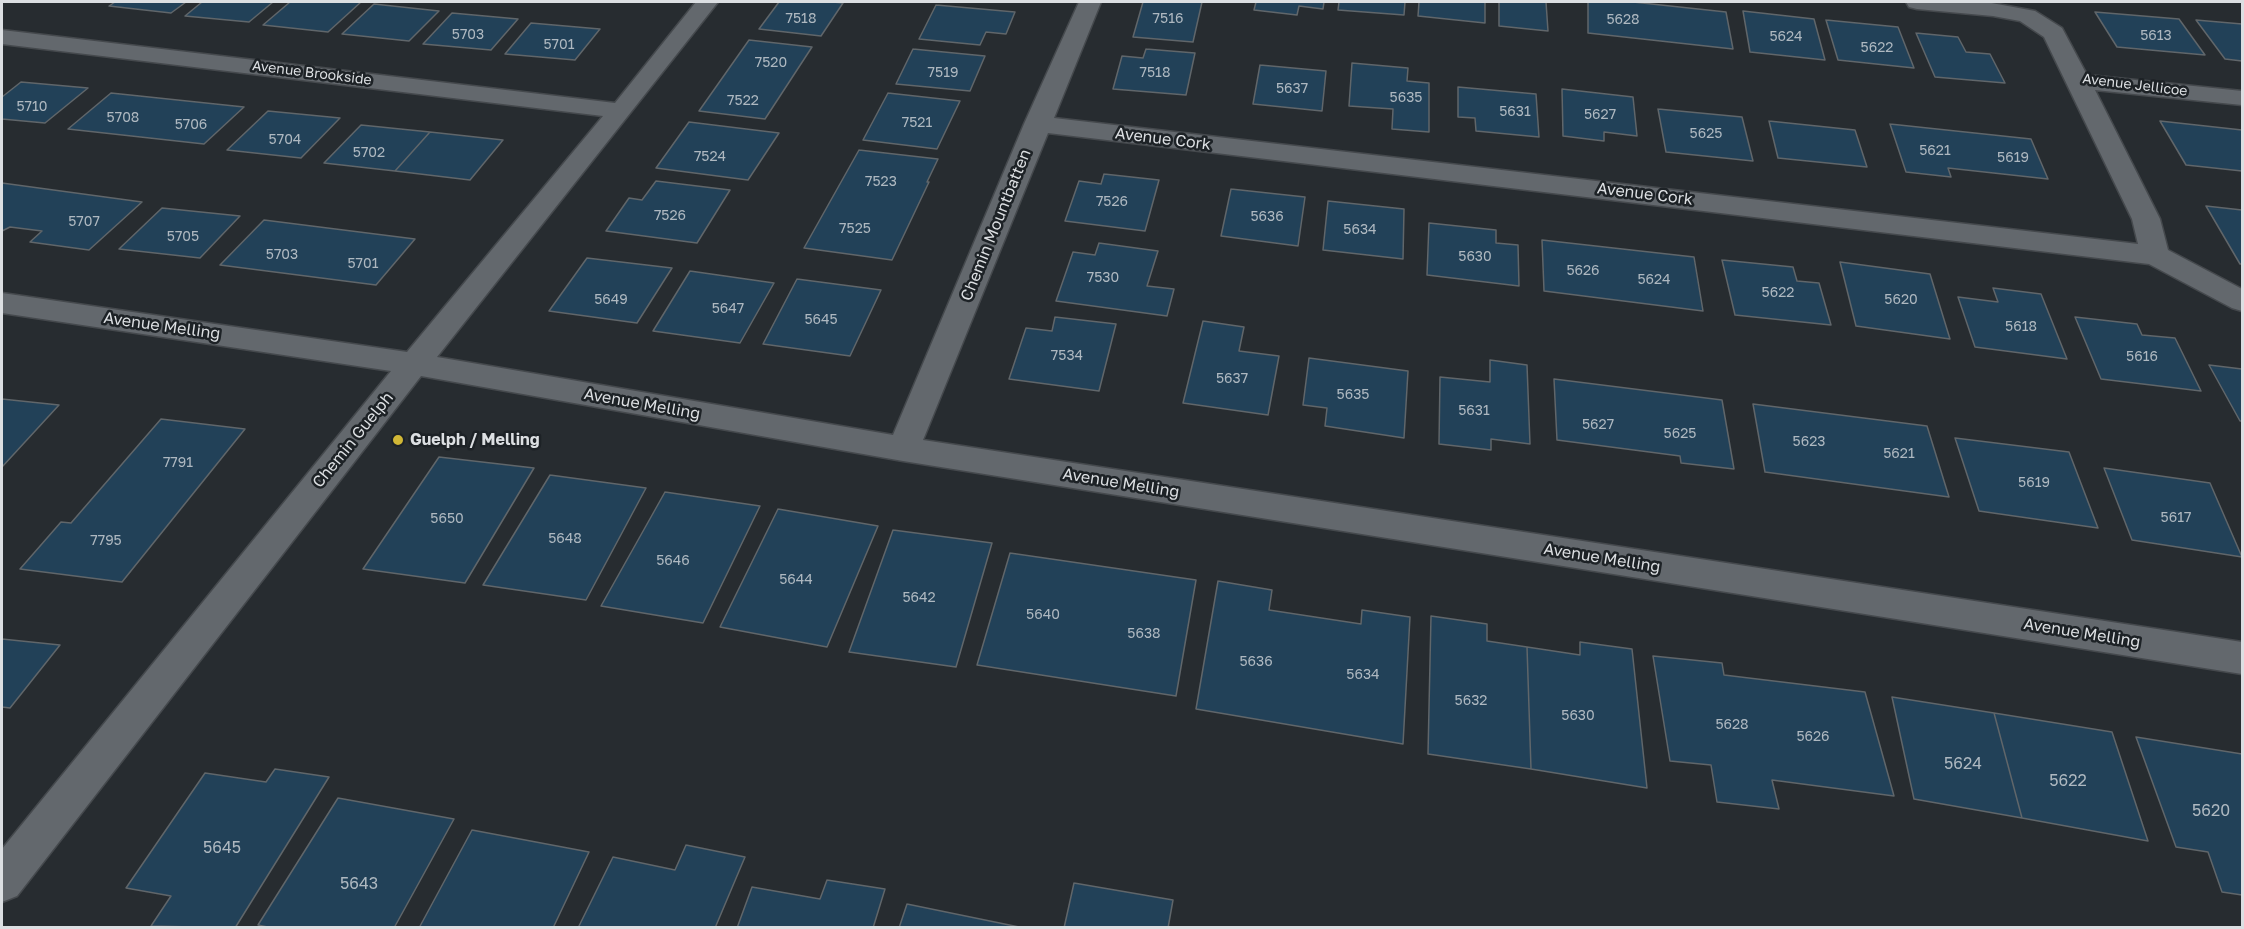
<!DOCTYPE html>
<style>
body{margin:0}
#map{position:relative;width:2244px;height:929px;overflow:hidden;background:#272c30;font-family:"Golos Text",sans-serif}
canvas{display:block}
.frame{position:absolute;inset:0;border:3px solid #dcdfe2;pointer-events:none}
</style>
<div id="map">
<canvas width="2244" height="929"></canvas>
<div class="frame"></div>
</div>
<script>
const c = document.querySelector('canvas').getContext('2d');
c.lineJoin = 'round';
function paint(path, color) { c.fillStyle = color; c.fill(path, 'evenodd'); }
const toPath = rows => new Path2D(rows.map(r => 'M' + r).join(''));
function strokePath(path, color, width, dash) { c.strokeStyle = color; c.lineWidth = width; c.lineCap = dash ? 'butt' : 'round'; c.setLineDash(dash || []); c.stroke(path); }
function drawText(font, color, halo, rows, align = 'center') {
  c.font = font + ' "Golos Text",sans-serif'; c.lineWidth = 5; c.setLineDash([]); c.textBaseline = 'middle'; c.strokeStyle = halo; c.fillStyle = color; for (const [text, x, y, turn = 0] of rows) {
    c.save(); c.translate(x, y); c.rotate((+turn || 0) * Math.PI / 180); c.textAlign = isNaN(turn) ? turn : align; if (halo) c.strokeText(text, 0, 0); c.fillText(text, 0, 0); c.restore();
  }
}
const building = toPath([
 [115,2,186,2,171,13,109,6,115,2],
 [202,2,273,2,249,22,185,16,202,2],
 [290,2,361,2,328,32,263,25,290,2],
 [779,2,833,2,843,3,821,36,759,29,779,2],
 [1143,2,1202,2,1193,42,1133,37,1143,2],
 [1256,2,1324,2,1323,9,1299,6,1297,15,1254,10,1256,2],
 [1339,2,1405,2,1404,15,1338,10,1339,2],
 [1419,2,1485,2,1485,23,1418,16,1419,2],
 [1499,2,1546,2,1548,31,1499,26,1499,2],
 [1588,2,1633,2,1726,12,1733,49,1588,33,1588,2],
 [374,4,439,11,409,41,342,34,374,4],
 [936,5,1015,12,1006,34,986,32,980,45,919,39,936,5],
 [1743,11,1814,19,1825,60,1750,52,1743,11],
 [2095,12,2179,19,2205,55,2117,47,2095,12],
 [452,13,518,19,491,50,423,44,452,13],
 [1826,20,1898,27,1914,68,1838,60,1826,20],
 [2196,20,2242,24,2242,61,2225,59,2196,20],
 [531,23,600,29,575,60,505,54,531,23],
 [1916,33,1958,37,1966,52,1990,54,2005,83,1935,77,1916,33],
 [749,40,812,47,765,119,699,111,749,40],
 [913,49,985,56,970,91,896,84,913,49],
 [1146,49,1195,53,1186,95,1113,89,1122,56,1143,58,1146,49],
 [1352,63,1408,68,1407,81,1429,83,1429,132,1392,129,1393,109,1349,106,1352,63],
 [1260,65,1326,71,1322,111,1253,104,1260,65],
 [21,82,88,88,45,123,2,119,2,97,21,82],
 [1458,87,1536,94,1539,137,1476,131,1475,118,1458,117,1458,87],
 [1562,89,1633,97,1637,136,1604,132,1604,141,1563,136,1562,89],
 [111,93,244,107,204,144,68,129,111,93],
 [888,93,960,101,937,149,863,140,888,93],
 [1658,109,1742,117,1753,161,1666,152,1658,109],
 [268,111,340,118,301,158,227,150,268,111],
 [1769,121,1855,130,1867,167,1778,158,1769,121],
 [2160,121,2242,130,2242,171,2186,165,2160,121],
 [689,122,779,133,748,180,656,168,689,122],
 [1890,124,2031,139,2048,179,1948,168,1951,177,1906,172,1890,124],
 [361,125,430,132,395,171,324,163,361,125],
 [430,132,503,140,470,180,395,171,430,132],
 [859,150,938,159,927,182,929,182,892,260,804,248,859,150],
 [1104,174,1159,180,1145,231,1065,221,1079,181,1101,184,1104,174],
 [656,181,730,190,697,243,606,231,629,198,642,200,656,181],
 [2,183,142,202,89,250,30,242,42,231,10,227,2,231,2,183],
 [1231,189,1305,197,1298,246,1221,236,1231,189],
 [1328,201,1404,209,1403,259,1323,250,1328,201],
 [2206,206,2242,210,2242,264,2240,264,2206,206],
 [162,208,240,216,200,258,119,249,162,208],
 [264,220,415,239,376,285,220,265,264,220],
 [1429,223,1496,230,1496,243,1518,245,1519,286,1427,275,1429,223],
 [1542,240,1694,257,1703,311,1544,291,1542,240],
 [1099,243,1158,251,1147,286,1174,289,1167,316,1056,301,1073,252,1095,255,1099,243],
 [587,258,672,268,637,323,549,311,587,258],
 [1722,260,1793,267,1797,281,1819,283,1831,325,1735,315,1722,260],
 [1840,262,1930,274,1950,339,1856,326,1840,262],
 [690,271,774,283,740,343,653,331,690,271],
 [797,279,881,290,850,356,763,344,797,279],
 [1993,288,2041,294,2067,359,1975,347,1958,297,1998,302,1993,288],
 [1055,317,1116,324,1099,391,1009,379,1026,328,1052,331,1055,317],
 [2075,317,2137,324,2142,335,2175,338,2201,391,2101,379,2075,317],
 [1203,321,1244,327,1239,351,1279,356,1268,415,1183,403,1203,321],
 [1309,358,1408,371,1404,438,1325,426,1327,408,1303,405,1309,358],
 [1490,360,1527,365,1530,444,1491,439,1491,450,1439,444,1440,377,1490,382,1490,360],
 [2209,365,2242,369,2242,421,2240,421,2209,365],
 [1554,379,1722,400,1734,469,1681,463,1680,456,1557,440,1554,379],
 [2,399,59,405,2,467,2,399],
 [1753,404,1927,426,1949,497,1765,472,1753,404],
 [161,419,245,429,122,582,20,569,61,522,71,523,161,419],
 [1955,438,2069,452,2098,528,1979,511,1955,438],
 [439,457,534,468,465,583,363,569,439,457],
 [2104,468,2210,483,2242,557,2132,540,2104,468],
 [550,475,646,488,586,600,483,585,550,475],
 [665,492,760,506,703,623,601,606,665,492],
 [778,509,878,526,827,647,720,627,778,509],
 [893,530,992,543,956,667,849,652,893,530],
 [1010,553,1196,580,1176,696,977,665,1010,553],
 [1218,581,1272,590,1269,610,1361,624,1362,610,1410,617,1403,744,1196,709,1218,581],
 [1431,616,1487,624,1487,641,1527,647,1531,769,1428,754,1431,616],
 [2,639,60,645,10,708,2,707,2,639],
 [1580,642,1632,649,1647,788,1531,769,1527,647,1580,655,1580,642],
 [1653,656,1722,663,1724,675,1865,692,1894,796,1772,780,1779,809,1717,802,1711,765,1670,761,1653,656],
 [1892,697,1994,713,2022,818,1914,799,1892,697],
 [1994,713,2112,732,2148,841,2022,818,1994,713],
 [2136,737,2242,754,2242,895,2222,892,2208,852,2176,847,2136,737],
 [275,769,329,777,235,928,151,926,171,896,126,888,205,773,266,782,275,769],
 [338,798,454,819,394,928,272,928,258,925,338,798],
 [472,830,589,852,553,928,419,928,472,830],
 [686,845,745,857,715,928,578,928,613,857,675,870,686,845],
 [827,880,885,889,873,928,737,928,752,887,820,899,827,880],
 [1074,883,1173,900,1168,928,1064,928,1074,883],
 [907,904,1024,928,899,928,907,904]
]);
paint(building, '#224158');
strokePath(building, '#60666a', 1.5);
const minor = toPath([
 [696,2,718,2,437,357,893,435,1024,124,1079,2,1101,2,1054,118,2138,244,2132,219,2044,37,2020,21,1993,16,1917,9,1909,7,1906,2,1986,2,2035,11,2062,28,2087,75,2242,91,2242,105,2095,90,2160,219,2168,250,2242,289,2242,311,2232,308,2149,264,1048,133,923,440,2242,642,2242,674,903,461,421,376,17,896,2,902,2,849,391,371,2,313,2,293,407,352,603,116,2,44,2,30,615,103,696,2]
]);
strokePath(minor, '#45494d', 3);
paint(minor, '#63686d');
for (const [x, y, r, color] of [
 [398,440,6,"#d1b736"]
]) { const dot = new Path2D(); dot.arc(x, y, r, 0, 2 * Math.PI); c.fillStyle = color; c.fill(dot); strokePath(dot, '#1d2226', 2); }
drawText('14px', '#aeb8c0', null, [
 ["7518",801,19],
 ["7516",1168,19],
 ["5628",1623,20],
 ["5703",468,35],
 ["5613",2156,36],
 ["5624",1786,37],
 ["5701",559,45],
 ["5622",1877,48],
 ["7520",771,63],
 ["7519",943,73],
 ["7518",1155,73],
 ["5637",1292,89],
 ["5635",1406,98],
 ["7522",743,101],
 ["5710",32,107],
 ["5631",1515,112],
 ["5627",1600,115],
 ["5708",123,118],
 ["7521",917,123],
 ["5706",191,125],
 ["5625",1706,134],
 ["5704",285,140],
 ["5621",1935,151],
 ["5702",369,153],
 ["7524",710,157],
 ["5619",2013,158],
 ["7523",881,182],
 ["7526",1112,202],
 ["7526",670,216],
 ["5636",1267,217],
 ["5707",84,222],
 ["7525",855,229],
 ["5634",1360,230],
 ["5705",183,237],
 ["5703",282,255],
 ["5630",1475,257],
 ["5701",363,264],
 ["5626",1583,271],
 ["7530",1103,278],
 ["5624",1654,280],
 ["5622",1778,293],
 ["5649",611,300],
 ["5620",1901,300],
 ["5647",728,309],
 ["5645",821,320],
 ["5618",2021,327],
 ["7534",1067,356],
 ["5616",2142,357],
 ["5637",1232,379],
 ["5635",1353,395],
 ["5631",1474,411],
 ["5627",1598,425],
 ["5625",1680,434],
 ["5623",1809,442],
 ["5621",1899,454],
 ["7791",178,463],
 ["5619",2034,483],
 ["5617",2176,518],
 ["5650",447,519],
 ["5648",565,539],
 ["7795",106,541],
 ["5646",673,561],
 ["5644",796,580],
 ["5642",919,598],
 ["5640",1043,615],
 ["5638",1144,634],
 ["5636",1256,662],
 ["5634",1363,675],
 ["5632",1471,701],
 ["5630",1578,716],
 ["5628",1732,725],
 ["5626",1813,737]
]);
drawText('14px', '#dcdfe2', '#1d2226', [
 ["Avenue Brookside",312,73,7],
 ["Avenue Jellicoe",2135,85,7]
]);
drawText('16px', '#dcdfe2', '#1d2226', [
 ["Avenue Cork",1163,139,7],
 ["Avenue Cork",1645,194,7],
 ["Chemin Mountbatten",996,225,-68],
 ["Avenue Melling",162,326,8],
 ["Avenue Melling",642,404,10],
 ["Chemin Guelph",353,440,-51],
 ["Avenue Melling",1121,483,9],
 ["Avenue Melling",1602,558,9],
 ["Avenue Melling",2082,633,9]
]);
drawText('bold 16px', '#dcdfe2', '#1d2226', [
 ["Guelph / Melling",410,440]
], 'left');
drawText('16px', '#aeb8c0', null, [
 ["5624",1963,764],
 ["5622",2068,781],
 ["5620",2211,811],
 ["5645",222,848],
 ["5643",359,884]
]);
</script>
